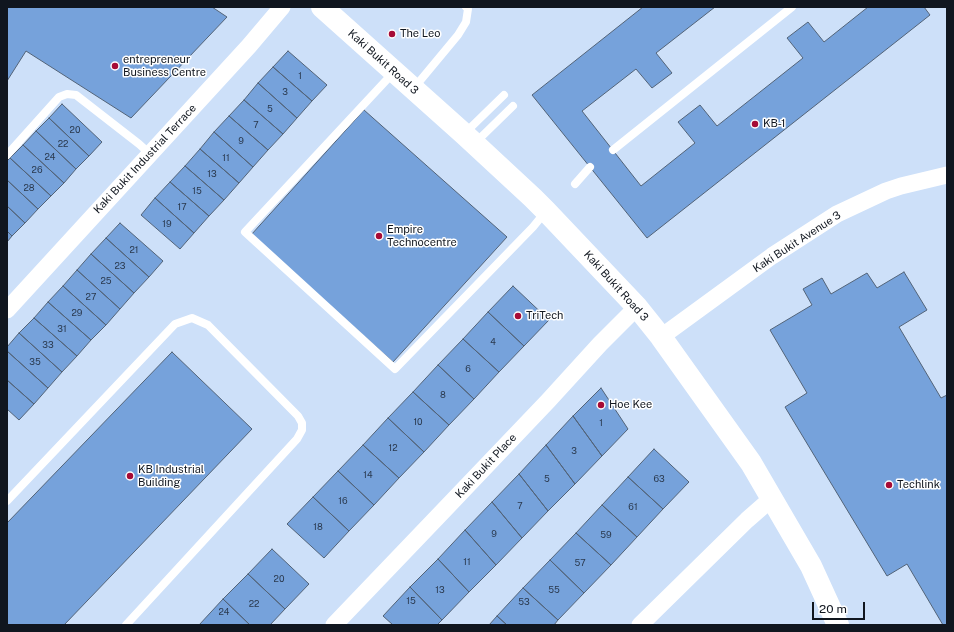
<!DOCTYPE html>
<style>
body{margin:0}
#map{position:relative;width:954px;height:632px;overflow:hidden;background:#cde0f9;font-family:"Public Sans",sans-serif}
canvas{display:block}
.frame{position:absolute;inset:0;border:8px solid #10161f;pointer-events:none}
.scale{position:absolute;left:812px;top:602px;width:53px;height:18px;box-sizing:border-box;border:2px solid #10161f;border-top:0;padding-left:5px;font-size:12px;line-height:14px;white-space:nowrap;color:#10161f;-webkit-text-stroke:3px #fff;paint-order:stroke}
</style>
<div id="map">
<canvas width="954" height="632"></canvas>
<div class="frame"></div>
<div class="scale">20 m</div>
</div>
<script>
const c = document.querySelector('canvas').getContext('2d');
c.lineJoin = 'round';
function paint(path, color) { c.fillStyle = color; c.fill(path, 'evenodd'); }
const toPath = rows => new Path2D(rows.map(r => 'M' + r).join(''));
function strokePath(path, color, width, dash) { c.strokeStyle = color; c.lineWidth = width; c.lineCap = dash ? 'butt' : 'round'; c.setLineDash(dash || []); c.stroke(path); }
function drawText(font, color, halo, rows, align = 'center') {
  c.font = font + ' "Public Sans",sans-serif'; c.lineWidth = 3; c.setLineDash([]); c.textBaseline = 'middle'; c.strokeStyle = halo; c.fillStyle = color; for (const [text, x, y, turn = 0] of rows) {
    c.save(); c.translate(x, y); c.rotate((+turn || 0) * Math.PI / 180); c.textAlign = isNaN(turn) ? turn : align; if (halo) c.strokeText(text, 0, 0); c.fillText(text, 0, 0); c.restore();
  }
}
const building = toPath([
 [7,7,212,7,227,17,131,118,26,51,7,81,7,7],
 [643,7,715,7,656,53,672,73,652,88,636,69,582,111,641,186,695,143,678,122,700,105,717,126,803,58,787,38,808,22,824,42,868,7,924,7,930,15,647,238,532,95,643,7],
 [288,51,327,85,312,101,273,67,288,51],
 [273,67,312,101,297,118,258,83,273,67],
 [258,83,297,118,283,134,244,100,258,83],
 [244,100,283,134,268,150,229,116,244,100],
 [62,104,102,142,89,156,49,118,62,104],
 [364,110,507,237,393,362,251,235,364,110],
 [229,116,268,150,253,167,214,132,229,116],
 [49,118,89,156,76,169,36,131,49,118],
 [36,131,76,169,64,183,23,145,36,131],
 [214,132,253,167,239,183,200,149,214,132],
 [23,145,64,183,51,196,10,158,23,145],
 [200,149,239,183,224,200,185,166,200,149],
 [10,158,51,196,38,209,7,180,7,161,10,158],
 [185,166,224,200,209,216,170,182,185,166],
 [7,180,38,209,25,223,7,206,7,180],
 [170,182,209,216,194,233,155,198,170,182],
 [155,198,194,233,180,249,141,215,155,198],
 [7,206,25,223,12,236,7,231,7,206],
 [120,223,163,261,149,277,106,238,120,223],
 [7,231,12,236,7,242,7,231],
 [106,238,149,277,134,293,91,254,106,238],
 [91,254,134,293,120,309,77,270,91,254],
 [77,270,120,309,106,325,63,286,77,270],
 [904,272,927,310,899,327,941,398,947,395,947,625,943,625,907,564,887,576,785,407,807,393,770,330,812,305,803,289,822,278,831,294,867,273,877,288,904,272],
 [63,286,106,325,91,340,48,302,63,286],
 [513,286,549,320,524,346,488,312,513,286],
 [48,302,91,340,77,356,34,318,48,302],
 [488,312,524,346,499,372,463,339,488,312],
 [34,318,77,356,62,372,19,333,34,318],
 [19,333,62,372,48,388,7,351,7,347,19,333],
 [463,339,499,372,474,399,438,365,463,339],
 [7,351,48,388,34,404,7,380,7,351],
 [172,352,252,429,64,625,7,625,7,523,172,352],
 [438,365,474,399,449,425,413,392,438,365],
 [7,380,34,404,19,420,7,409,7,380],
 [601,388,628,429,602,456,573,416,601,388],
 [413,392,449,425,424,452,388,418,413,392],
 [573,416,602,456,575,484,546,445,573,416],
 [388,418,424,452,399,478,363,445,388,418],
 [363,445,399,478,374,505,338,471,363,445],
 [546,445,575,484,548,511,519,474,546,445],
 [654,449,689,482,663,509,628,477,654,449],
 [338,471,374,505,349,531,313,497,338,471],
 [519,474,548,511,522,538,492,502,519,474],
 [628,477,663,509,637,537,602,505,628,477],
 [313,497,349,531,324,558,287,524,313,497],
 [492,502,522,538,496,565,465,530,492,502],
 [602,505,637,537,611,565,576,533,602,505],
 [465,530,496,565,469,592,438,559,465,530],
 [576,533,611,565,584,593,550,560,576,533],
 [272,549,309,584,285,609,248,574,272,549],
 [438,559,469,592,442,620,410,587,438,559],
 [550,560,584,593,558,620,523,588,550,560],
 [248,574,285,609,270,625,250,625,223,599,248,574],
 [410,587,442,620,437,625,393,625,383,616,410,587],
 [523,588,558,620,554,625,507,625,497,616,523,588],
 [223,599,250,625,199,625,223,599],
 [497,616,507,625,489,625,497,616]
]);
paint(building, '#76a2db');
strokePath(building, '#526378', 1);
strokePath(toPath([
 [393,73,245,232,395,369,533,227,546,211],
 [414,88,458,35,466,22,468,9,466,7],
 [465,133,504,95],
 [475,143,513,106],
 [613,150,792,7],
 [7,155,59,97,67,94,76,95,139,144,150,154],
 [575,184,590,167],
 [7,501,175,324,192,318,208,325,298,416,302,423,302,430,297,439,126,625]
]), '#fff', 8);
strokePath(toPath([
 [7,310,249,46,282,7],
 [661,337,772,256,837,214,886,191,901,186,947,175],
 [334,625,446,508,548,401,600,344,637,307],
 [640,625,747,520,771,499]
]), '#fff', 17);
strokePath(toPath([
 [322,7,464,134,533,198,546,211,637,307,661,337,751,463,811,566,838,625]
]), '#fff', 22);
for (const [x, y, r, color] of [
 [392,34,4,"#a60b36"],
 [115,66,4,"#a60b36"],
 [755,124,4,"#a60b36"],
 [379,236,4,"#a60b36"],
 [518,316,4,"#a60b36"],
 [601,405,4,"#a60b36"],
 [130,476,4,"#a60b36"],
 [889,485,4,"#a60b36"]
]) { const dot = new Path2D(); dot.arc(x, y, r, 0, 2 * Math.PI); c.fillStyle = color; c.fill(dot); strokePath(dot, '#fff', 1.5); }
drawText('9px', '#2a394e', null, [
 ["1",300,76],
 ["3",285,92],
 ["5",270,109],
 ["7",256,125],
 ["20",75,130],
 ["9",241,141],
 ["22",63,144],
 ["24",50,157],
 ["11",226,158],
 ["26",37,170],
 ["13",212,174],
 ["28",29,188],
 ["15",197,191],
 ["17",182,207],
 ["19",167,224],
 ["21",134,250],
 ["23",120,266],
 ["25",106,281],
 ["27",91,297],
 ["29",77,313],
 ["31",62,329],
 ["4",493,342],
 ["33",48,345],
 ["35",35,362],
 ["6",468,369],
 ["8",443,395],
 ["10",418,422],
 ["1",601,423],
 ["12",393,448],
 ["3",574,451],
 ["14",368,475],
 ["5",547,479],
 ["63",659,479],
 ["16",343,501],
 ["7",520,506],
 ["61",633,507],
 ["18",318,527],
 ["9",494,534],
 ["59",606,535],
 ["11",467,562],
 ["57",580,563],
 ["20",279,579],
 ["13",440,590],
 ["55",554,590],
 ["15",411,601],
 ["53",524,602],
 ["22",254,604],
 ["24",224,612]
]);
drawText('11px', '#10161f', '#fff', [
 ["The Leo",400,34],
 ["entrepreneur",123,60],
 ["Business Centre",123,73],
 ["KB-1",763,124],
 ["Empire",387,230],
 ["Technocentre",387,243],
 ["TriTech",526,316],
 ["Hoe Kee",609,405],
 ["KB Industrial",138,470],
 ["Building",138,483],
 ["Techlink",897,485]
], 'left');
drawText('11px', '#10161f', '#fff', [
 ["Kaki Bukit Road 3",383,62,42],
 ["Kaki Bukit Industrial Terrace",145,159,-47],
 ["Kaki Bukit Avenue 3",797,242,-33],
 ["Kaki Bukit Road 3",616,286,48],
 ["Kaki Bukit Place",486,466,-47]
]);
</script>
